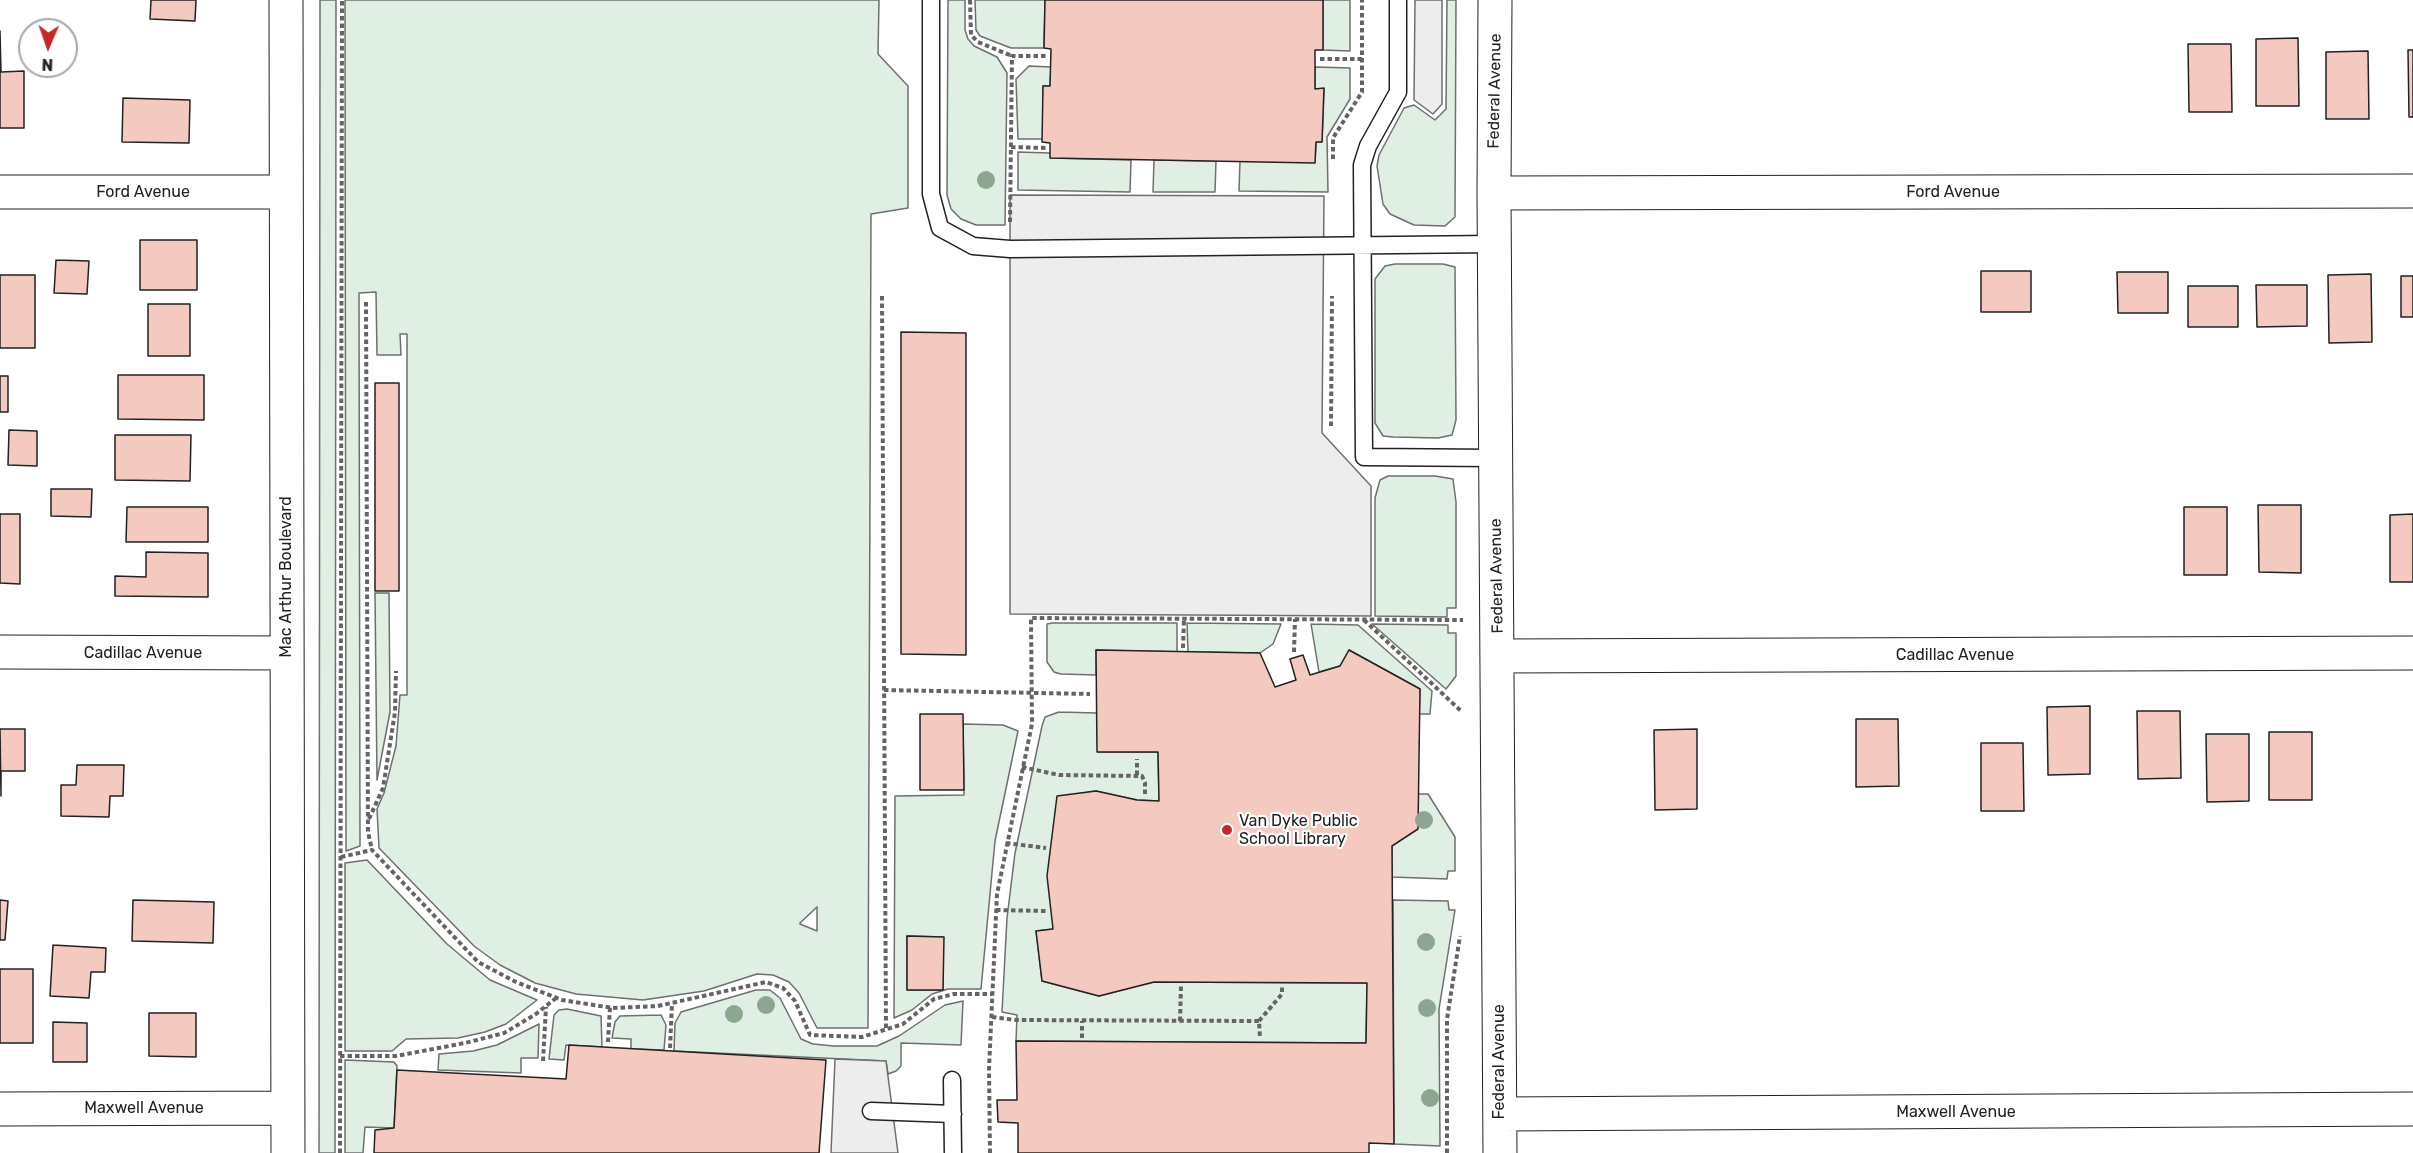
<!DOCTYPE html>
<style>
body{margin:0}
#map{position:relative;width:2413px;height:1153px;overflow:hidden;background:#fff;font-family:Rubik,sans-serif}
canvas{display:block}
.north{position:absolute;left:18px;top:18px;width:60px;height:60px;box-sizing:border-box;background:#fff;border:2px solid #a7a7a7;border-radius:50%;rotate:182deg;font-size:16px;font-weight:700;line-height:24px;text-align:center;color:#222}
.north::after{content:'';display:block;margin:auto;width:21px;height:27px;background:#c62828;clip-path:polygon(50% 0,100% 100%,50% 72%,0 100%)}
</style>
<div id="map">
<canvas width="2413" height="1153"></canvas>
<div class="north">N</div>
</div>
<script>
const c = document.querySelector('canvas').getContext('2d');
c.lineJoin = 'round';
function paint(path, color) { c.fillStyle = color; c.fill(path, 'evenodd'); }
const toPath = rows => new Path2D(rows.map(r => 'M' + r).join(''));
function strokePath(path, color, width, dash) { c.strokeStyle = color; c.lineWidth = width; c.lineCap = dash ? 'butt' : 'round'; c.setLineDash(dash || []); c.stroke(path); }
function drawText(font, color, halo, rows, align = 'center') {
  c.font = font + ' Rubik,sans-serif'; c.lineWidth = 4.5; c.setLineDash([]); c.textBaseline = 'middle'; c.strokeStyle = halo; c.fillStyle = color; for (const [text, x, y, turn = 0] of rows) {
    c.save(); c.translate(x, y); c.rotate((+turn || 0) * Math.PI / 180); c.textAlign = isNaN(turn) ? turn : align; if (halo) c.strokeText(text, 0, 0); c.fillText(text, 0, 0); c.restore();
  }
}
const green = toPath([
 [320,0,336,0,335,1153,319,1153,320,0],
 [345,0,879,0,878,54,908,86,908,208,871,214,868,1028,817,1028,799,993,789,982,773,975,757,974,704,991,643,1000,576,994,535,983,500,965,474,946,379,848,377,809,384,793,396,746,400,695,407,695,407,334,400,334,401,355,377,355,376,292,359,293,360,846,346,851,345,0],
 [817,907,817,931,800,924,800,923,817,907],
 [948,0,965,0,965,30,968,39,974,46,997,57,1007,73,1005,225,976,225,961,219,951,209,947,195,948,0],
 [975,0,1045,0,1044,48,1011,48,980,36,976,30,975,0],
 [1323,0,1350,0,1350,51,1323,50,1323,0],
 [1447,0,1456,0,1455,217,1445,226,1414,225,1390,214,1383,204,1377,166,1379,155,1404,108,1414,105,1435,120,1446,109,1447,0],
 [1029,66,1051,67,1050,86,1043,86,1043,139,1018,139,1016,79,1029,66],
 [1315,67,1350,68,1350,99,1327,137,1328,192,1239,191,1240,161,1315,162,1316,142,1322,142,1324,89,1315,89,1315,67],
 [1018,152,1050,153,1051,158,1131,160,1130,192,1018,190,1018,152],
 [1154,160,1216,161,1215,192,1153,192,1154,160],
 [1395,264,1443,264,1455,267,1456,420,1452,435,1438,438,1393,437,1383,436,1375,423,1375,279,1385,266,1395,264],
 [1388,476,1435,476,1453,479,1456,502,1456,608,1447,608,1447,617,1375,616,1375,498,1380,480,1388,476],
 [375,593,389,593,390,712,377,780,375,593],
 [1052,623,1177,623,1177,652,1096,650,1096,675,1061,674,1054,672,1047,662,1047,624,1052,623],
 [1187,623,1281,624,1273,644,1260,653,1188,652,1187,623],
 [1311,624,1358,625,1432,691,1430,714,1419,714,1420,689,1349,650,1340,666,1319,672,1311,624],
 [1372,624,1448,625,1448,633,1456,633,1456,676,1446,689,1372,624],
 [1059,712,1097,713,1098,752,1158,752,1159,801,1137,800,1096,791,1057,797,1053,929,1036,931,1042,981,1099,996,1154,982,1367,983,1366,1043,1016,1041,1017,1015,1002,1012,1007,918,1015,853,1042,726,1045,717,1059,712],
 [963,724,1003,725,1018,731,995,841,981,989,948,989,932,994,912,1010,894,1018,895,796,964,795,963,724],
 [907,936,943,937,943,990,907,990,907,936],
 [1418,794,1428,794,1455,837,1455,871,1448,871,1447,879,1392,877,1392,846,1418,794],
 [367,860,447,944,490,980,537,1000,506,1024,485,1032,458,1038,406,1039,392,1051,345,1051,345,863,367,860],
 [1393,900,1448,901,1449,910,1455,910,1439,1009,1440,1146,1394,1144,1393,900],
 [756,990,770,990,780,998,801,1039,813,1044,834,1046,877,1046,899,1036,945,1005,963,1001,961,1045,901,1043,901,1066,896,1071,888,1074,886,1061,674,1051,675,1023,681,1012,756,990],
 [567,1009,601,1016,602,1047,566,1045,564,1060,549,1059,554,1015,559,1010,567,1009],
 [661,1015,666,1025,664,1050,631,1049,631,1039,612,1038,615,1022,620,1016,661,1015],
 [539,1024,538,1058,521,1058,521,1073,438,1070,439,1054,473,1051,497,1045,539,1024],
 [345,1060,394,1062,397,1066,394,1128,365,1127,363,1153,345,1153,345,1060]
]);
paint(green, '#e0efe3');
strokePath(green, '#6f6f6f', 1.5);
const parking = toPath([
 [1415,0,1442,0,1442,104,1433,114,1414,100,1415,0],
 [1010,195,1324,196,1322,433,1371,486,1371,616,1010,614,1010,195],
 [835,1059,886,1061,898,1153,831,1153,835,1059]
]);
paint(parking, '#ededed');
strokePath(parking, '#6f6f6f', 1.5);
const building = toPath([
 [151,0,196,0,195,21,150,19,151,0],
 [1045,0,1323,0,1323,50,1315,50,1315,89,1324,88,1322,142,1316,142,1315,163,1050,158,1050,143,1042,142,1043,86,1050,86,1051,49,1044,48,1045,0],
 [0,31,1,72,24,71,24,128,0,128,0,31],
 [2298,38,2299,106,2256,106,2256,39,2298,38],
 [2188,44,2231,44,2232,112,2189,112,2188,44],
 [2408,50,2413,50,2413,117,2409,117,2408,50],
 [2368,51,2369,119,2326,119,2326,52,2368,51],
 [123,98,190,100,189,143,122,142,123,98],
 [140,240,197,240,197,290,140,290,140,240],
 [56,260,89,261,87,294,54,293,56,260],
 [1981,271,2031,271,2031,312,1981,312,1981,271],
 [2117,272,2168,272,2168,313,2118,313,2117,272],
 [2371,274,2372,342,2329,343,2328,275,2371,274],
 [0,275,35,275,35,348,0,348,0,275],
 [2401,276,2413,276,2413,317,2401,317,2401,276],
 [2256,285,2307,285,2307,326,2257,327,2256,285],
 [2188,286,2238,286,2238,327,2188,327,2188,286],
 [148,304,190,304,190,356,148,356,148,304],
 [901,332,966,333,966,655,901,654,901,332],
 [118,375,204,375,204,420,118,419,118,375],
 [0,376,8,376,8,412,0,412,0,376],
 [375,383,399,383,399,591,375,591,375,383],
 [9,430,37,431,37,466,8,465,9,430],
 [115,435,191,435,190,481,115,480,115,435],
 [51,489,92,489,91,517,51,516,51,489],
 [2258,505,2301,505,2301,573,2259,572,2258,505],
 [127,507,208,507,208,542,126,542,127,507],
 [2184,507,2227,507,2227,575,2184,575,2184,507],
 [0,514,20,514,20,584,0,583,0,514],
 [2413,514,2413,582,2390,582,2390,515,2413,514],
 [146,552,208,553,208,597,115,596,115,576,146,577,146,552],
 [1096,650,1260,653,1275,687,1296,680,1290,659,1303,655,1310,675,1340,666,1349,650,1420,689,1418,829,1392,846,1394,1144,1369,1143,1369,1153,1018,1153,1018,1123,998,1122,997,1100,1017,1100,1016,1041,1366,1043,1367,983,1154,982,1099,996,1042,981,1036,931,1053,929,1047,876,1057,796,1096,791,1137,800,1159,801,1158,752,1097,752,1096,650],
 [2090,706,2090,774,2048,775,2047,707,2090,706],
 [2137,711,2180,711,2181,778,2138,779,2137,711],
 [920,714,963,714,964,790,920,790,920,714],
 [1856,719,1898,719,1899,786,1856,787,1856,719],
 [0,729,25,729,25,771,1,771,1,796,0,729],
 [1697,729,1697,809,1655,810,1654,730,1697,729],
 [2269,732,2312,732,2312,800,2269,800,2269,732],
 [2206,734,2249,734,2249,801,2207,802,2206,734],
 [1981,743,2023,743,2024,811,1981,811,1981,743],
 [77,765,124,765,123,796,110,796,109,817,61,816,61,785,76,785,77,765],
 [0,900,8,901,5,940,0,940,0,900],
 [133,900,214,902,213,943,132,941,133,900],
 [907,936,944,937,943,990,907,990,907,936],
 [53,945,106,948,105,972,91,972,89,998,50,996,53,945],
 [0,969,33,969,33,1043,0,1043,0,969],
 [149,1013,196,1013,196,1057,149,1056,149,1013],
 [53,1022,87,1023,87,1062,53,1062,53,1022],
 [569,1045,826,1060,819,1153,374,1153,375,1130,394,1128,397,1070,566,1079,569,1045]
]);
paint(building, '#f3c9c0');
strokePath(building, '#222', 1.5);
const service = toPath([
 [931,0,931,194,940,228,973,246,1010,249,1494,244],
 [1398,0,1398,92,1368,146,1362,165,1364,457,1496,458],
 [952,1080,953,1153],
 [871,1111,953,1114]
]);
const minor = toPath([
 [286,0,288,1153],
 [1495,0,1494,193,1500,1153],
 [0,192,286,192],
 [1494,193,2413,191],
 [0,652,286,653],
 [1498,656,2413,653],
 [0,1109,288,1108],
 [1500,1114,2413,1109]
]);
strokePath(service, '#222', 19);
strokePath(minor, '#222', 35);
strokePath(toPath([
 [970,0,971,35,978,42,1012,56],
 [1320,59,1362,59],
 [1011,147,1046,148],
 [1333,159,1333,138,1362,92,1362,0],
 [1010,222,1012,56,1047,56],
 [882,296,886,1031],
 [366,302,368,832,372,850],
 [1331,426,1332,296],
 [1364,620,1461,711],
 [1183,648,1184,619],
 [1294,652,1295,619],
 [884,690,1090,694],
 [1022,767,1059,775,1142,776,1145,783,1145,794],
 [1137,775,1137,759],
 [369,819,383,788,395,712,396,671],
 [1006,843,1046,848],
 [341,857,372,850,478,962,516,982,562,1000,613,1008,658,1006,766,982,783,988,795,1001,810,1035,862,1037,903,1024,934,999,954,994,992,994],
 [996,910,1046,911],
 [992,1017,1016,1020,1259,1021,1260,1038],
 [1180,1021,1181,986],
 [1259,1021,1282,994,1282,986],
 [1082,1038,1082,1021],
 [608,1042,610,1007],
 [670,1048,672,1003],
 [340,1056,396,1056,465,1043,504,1033,536,1014,556,998],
 [543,1061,546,1007],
 [340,1153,342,0],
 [990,1153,989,1069,997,894,1032,724,1031,618,1463,620],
 [1447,1153,1447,1019,1460,936]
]), '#646464', 4, [4.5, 3]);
strokePath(service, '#fff', 16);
strokePath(minor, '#fff', 33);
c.fillStyle = '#8da692';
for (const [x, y] of [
 [986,180],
 [1424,820],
 [1426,942],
 [766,1005],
 [1427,1008],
 [734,1014],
 [1430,1098]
]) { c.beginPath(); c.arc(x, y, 9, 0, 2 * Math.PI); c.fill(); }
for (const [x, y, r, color] of [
 [1227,830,6,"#c62828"]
]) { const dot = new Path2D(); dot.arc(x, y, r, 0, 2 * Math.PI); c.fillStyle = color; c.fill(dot); strokePath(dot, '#fff', 2); }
drawText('16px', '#222', '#fff', [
 ["Federal Avenue",1495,91,-89],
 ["Ford Avenue",143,192],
 ["Ford Avenue",1953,192],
 ["Federal Avenue",1497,576,-91],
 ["Mac Arthur Boulevard",286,577,-90],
 ["Cadillac Avenue",143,653],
 ["Cadillac Avenue",1955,655],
 ["Federal Avenue",1499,1062,-90],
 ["Maxwell Avenue",144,1108],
 ["Maxwell Avenue",1956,1112]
]);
drawText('16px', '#222', '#fff', [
 ["Van Dyke Public",1239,821],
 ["School Library",1239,839]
], 'left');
</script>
